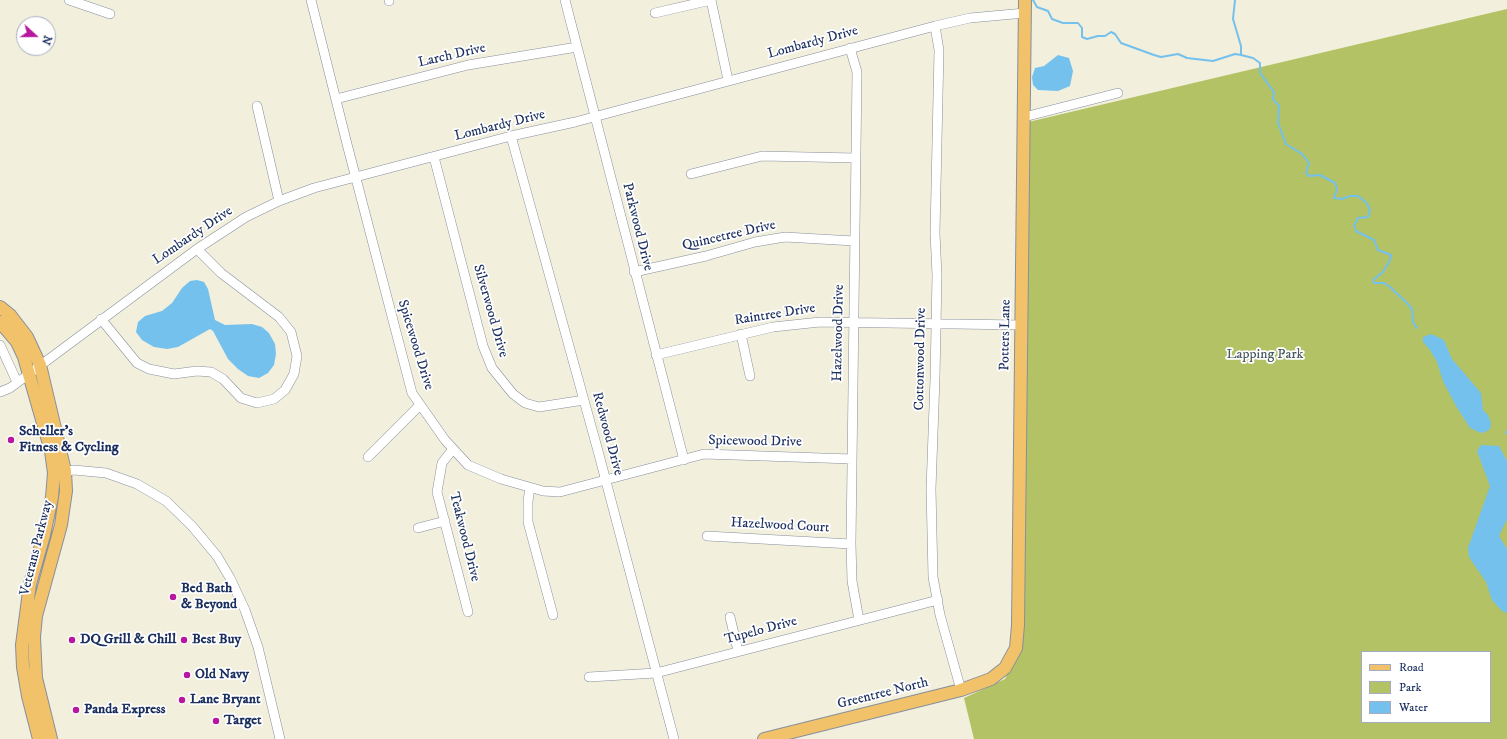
<!DOCTYPE html>
<style>
body{margin:0}
#map{position:relative;width:1507px;height:739px;overflow:hidden;background:#f2efdc;font-family:"IM FELL DW Pica",serif}
canvas{display:block}
.legend{position:absolute;left:1361px;top:651px;width:130px;height:72px;box-sizing:border-box;background:#fff;border:1px solid #a4acbf;margin:0;padding:5px 7px;list-style:none;font-size:12px;color:#1b2f5e}
.legend li{display:flex;align-items:center;gap:8px;height:20px}
.legend b{width:20px;border:1px solid #a4acbf}
.north{position:absolute;left:16px;top:16px;width:40px;height:40px;box-sizing:border-box;background:#fff;border:1px solid #a4acbf;border-radius:50%;rotate:111deg;font-size:11px;font-weight:700;line-height:16px;text-align:center;color:#1b2f5e}
.north::after{content:'';display:block;margin:auto;width:14px;height:18px;background:#b5179e;clip-path:polygon(50% 0,100% 100%,50% 72%,0 100%)}
</style>
<div id="map">
<canvas width="1507" height="739"></canvas>
<ul class="legend">
<li><b style="height:5px;background:#f2c26a"></b>Road</li>
<li><b style="height:11px;background:#b2c264"></b>Park</li>
<li><b style="height:11px;background:#74c1ee"></b>Water</li>
</ul>
<div class="north">N</div>
</div>
<script>
const c = document.querySelector('canvas').getContext('2d');
c.lineJoin = 'round';
function paint(path, color) { c.fillStyle = color; c.fill(path, 'evenodd'); }
const toPath = rows => new Path2D(rows.map(r => 'M' + r).join(''));
function strokePath(path, color, width, dash) { c.strokeStyle = color; c.lineWidth = width; c.lineCap = dash ? 'butt' : 'round'; c.setLineDash(dash || []); c.stroke(path); }
function drawText(font, color, halo, rows, align = 'center') {
  c.font = font + ' "IM FELL DW Pica",serif'; c.lineWidth = 3.5; c.setLineDash([]); c.textBaseline = 'middle'; c.strokeStyle = halo; c.fillStyle = color; for (const [text, x, y, turn = 0] of rows) {
    c.save(); c.translate(x, y); c.rotate((+turn || 0) * Math.PI / 180); c.textAlign = isNaN(turn) ? turn : align; if (halo) c.strokeText(text, 0, 0); c.fillText(text, 0, 0); c.restore();
  }
}
paint(toPath([
 [1507,9,1507,739,974,739,964,698,1005,679,1017,654,1024,123],
 [1362,652,1490,652,1490,722,1362,722]
]), '#b2c264');
paint(toPath([
 [1058,55,1069,58,1073,71,1070,86,1058,91,1038,90,1033,85,1032,77,1035,68,1044,66],
 [197,280,204,282,208,289,215,320,225,325,252,324,262,327,269,333,275,344,276,354,274,365,268,373,259,378,248,376,238,369,228,359,213,331,210,329,178,347,167,349,154,347,142,340,136,332,138,322,145,316,162,311,172,303,182,288,190,281],
 [1431,334,1444,340,1452,359,1481,393,1483,410,1488,415,1491,423,1490,429,1485,432,1481,433,1470,428,1456,406,1443,381,1437,362,1430,350,1423,342,1423,337],
 [1481,445,1499,446,1507,461,1507,519,1499,536,1507,549,1507,613,1502,611,1492,600,1486,582,1469,557,1468,548,1490,486,1477,451]
]), '#74c1ee');
strokePath(toPath([
 [1033,0,1037,7,1048,11,1052,19,1063,23,1078,23,1082,28,1082,37,1087,39,1098,36,1105,36,1111,32,1115,34,1121,43,1154,55,1161,57,1178,54,1187,58,1213,61,1235,54,1241,55,1253,58,1260,63,1260,73,1274,92,1273,99,1279,106,1278,123,1286,144,1302,154,1309,163,1306,173,1309,176,1320,175,1335,183,1337,189,1334,198,1342,199,1350,196,1358,196,1366,202,1370,210,1368,217,1358,218,1354,225,1356,231,1374,240,1378,250,1391,255,1390,260,1383,272,1373,280,1374,283,1384,283,1390,287,1406,302,1412,309,1413,322,1417,328],
 [1235,0,1233,19,1241,46,1241,55],
 [1506,433,1507,431]
]), '#74c1ee', 2);
const minor = toPath([
 [69,0,110,14],
 [311,0,347,144,412,393,445,440,468,465,501,479,543,491,560,492,704,454,852,459],
 [565,0,684,460],
 [711,0,728,80],
 [389,1,389,0],
 [655,13,711,0],
 [935,26,939,50,935,233,937,275,935,378,931,489,933,577,940,615,961,690],
 [850,48,857,72,851,544,852,581,859,620],
 [336,99,468,65,577,47],
 [257,106,279,201],
 [1024,117,1118,93],
 [511,136,598,451,674,739],
 [434,157,483,346,492,368,513,394,525,403,539,407,584,400],
 [691,174,762,156,856,158],
 [634,272,706,256,755,242,785,237,854,241],
 [101,319,137,363,149,369,174,374,197,371,211,372,223,379,241,398,257,403,274,399,285,390,294,374,297,356,291,332,279,317,221,273,197,249],
 [741,334,750,376],
 [0,345,17,382],
 [656,355,773,327,820,322,1021,325],
 [0,392,10,388,197,249,246,217,279,201,314,188,511,136,575,122,935,26,970,18,1025,13],
 [453,449,442,463,437,492,468,612],
 [368,457,420,405],
 [60,472,74,470,106,473,137,484,166,501,192,526,217,556,230,578,245,610,258,647,280,739],
 [530,488,528,501,528,522,553,615],
 [418,528,445,521],
 [707,536,851,544],
 [730,617,738,651],
 [589,677,656,673,938,600]
]);
const major = toPath([
 [0,307,10,315,27,337,40,365,65,471,66,491,61,525,36,616,34,637,36,678,51,739],
 [0,322,17,342,24,357,51,451,54,473,52,497,44,535,30,584,22,645,23,667,28,696,39,739],
 [764,739,961,690,991,679,1005,668,1016,648,1018,625,1025,0]
]);
strokePath(minor, '#868f9d', 10);
strokePath(major, '#868f9d', 14);
strokePath(minor, '#fff', 9);
strokePath(major, '#f2c26a', 12);
for (const [x, y, r, color] of [
 [11,440,4,"#b5179e"],
 [173,597,4,"#b5179e"],
 [72,640,4,"#b5179e"],
 [184,640,4,"#b5179e"],
 [187,675,4,"#b5179e"],
 [182,700,4,"#b5179e"],
 [76,710,4,"#b5179e"],
 [216,721,4,"#b5179e"]
]) { const dot = new Path2D(); dot.arc(x, y, r, 0, 2 * Math.PI); c.fillStyle = color; c.fill(dot); strokePath(dot, '#fff', 1.5); }
drawText('14px', '#1b2f5e', '#fff', [
 ["Lombardy Drive",813,43,-15],
 ["Larch Drive",452,56,-13],
 ["Lombardy Drive",500,126,-14],
 ["Parkwood Drive",637,227,76],
 ["Lombardy Drive",193,236,-34],
 ["Quincetree Drive",729,236,-13],
 ["Silverwood Drive",490,311,74],
 ["Raintree Drive",775,315,-9],
 ["Hazelwood Drive",839,333,-89],
 ["Potters Lane",1006,335,-89],
 ["Spicewood Drive",415,345,73],
 ["Cottonwood Drive",921,359,-89],
 ["Redwood Drive",607,434,75],
 ["Spicewood Drive",755,442,1],
 ["Hazelwood Court",780,526,3],
 ["Teakwood Drive",464,537,76],
 ["Veterans Parkway",37,548,-76],
 ["Tupelo Drive",761,631,-15],
 ["Greentree North",883,694,-14]
]);
drawText('14px', '#485b60', '#fff', [
 ["Lapping Park",1265,355]
]);
drawText('bold 14px', '#1b2f5e', '#fff', [
 ["Scheller's",19,432],
 ["Fitness & Cycling",19,448],
 ["Bed Bath",181,589],
 ["& Beyond",181,605],
 ["DQ Grill & Chill",80,640],
 ["Best Buy",192,640],
 ["Old Navy",195,675],
 ["Lane Bryant",190,700],
 ["Panda Express",84,710],
 ["Target",224,721]
], 'left');
</script>
